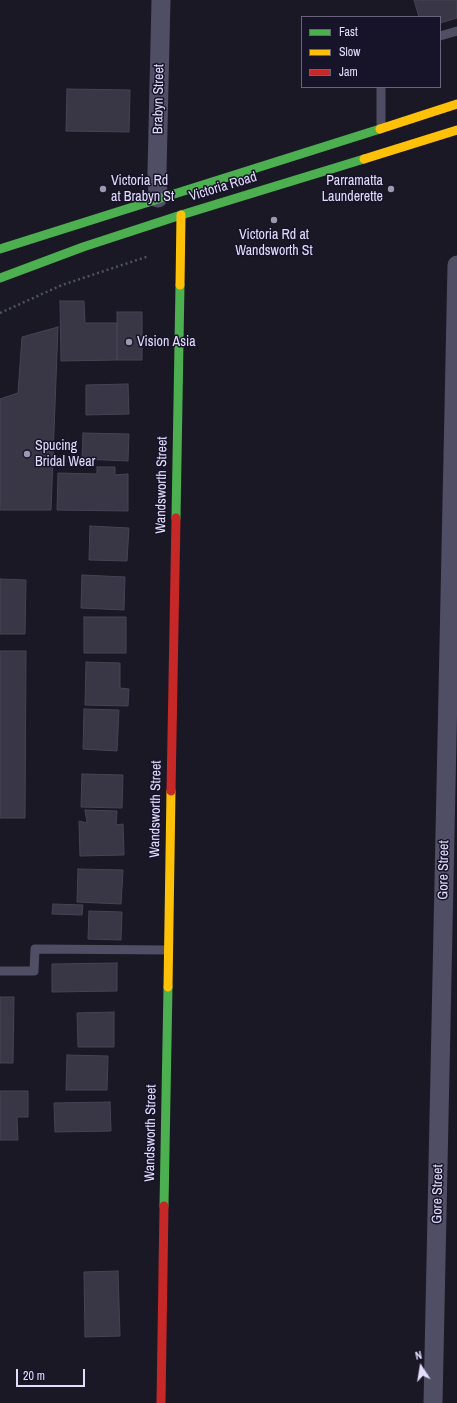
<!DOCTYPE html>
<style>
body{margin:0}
#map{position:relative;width:457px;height:1403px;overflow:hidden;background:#1a1824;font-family:"Archivo Narrow",sans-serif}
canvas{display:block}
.legend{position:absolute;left:301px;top:16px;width:140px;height:72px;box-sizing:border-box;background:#171329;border:1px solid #68647d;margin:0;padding:5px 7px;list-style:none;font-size:12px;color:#e2ddfc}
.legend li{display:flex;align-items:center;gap:8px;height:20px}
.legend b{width:20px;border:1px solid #68647d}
.north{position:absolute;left:401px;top:1347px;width:40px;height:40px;-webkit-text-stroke:3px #171329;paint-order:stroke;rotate:348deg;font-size:11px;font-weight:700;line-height:16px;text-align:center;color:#e2ddfc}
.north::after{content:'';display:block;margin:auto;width:14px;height:18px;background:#e2ddfc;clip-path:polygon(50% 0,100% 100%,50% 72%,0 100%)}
.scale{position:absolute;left:16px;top:1369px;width:69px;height:18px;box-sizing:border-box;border:2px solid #e2ddfc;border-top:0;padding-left:5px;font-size:12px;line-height:14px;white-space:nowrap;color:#e2ddfc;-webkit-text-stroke:3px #171329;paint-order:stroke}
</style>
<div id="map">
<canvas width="457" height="1403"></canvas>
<ul class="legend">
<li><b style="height:5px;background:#4caf50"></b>Fast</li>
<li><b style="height:5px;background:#ffc107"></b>Slow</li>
<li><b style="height:5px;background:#c62828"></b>Jam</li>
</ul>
<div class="north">N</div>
<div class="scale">20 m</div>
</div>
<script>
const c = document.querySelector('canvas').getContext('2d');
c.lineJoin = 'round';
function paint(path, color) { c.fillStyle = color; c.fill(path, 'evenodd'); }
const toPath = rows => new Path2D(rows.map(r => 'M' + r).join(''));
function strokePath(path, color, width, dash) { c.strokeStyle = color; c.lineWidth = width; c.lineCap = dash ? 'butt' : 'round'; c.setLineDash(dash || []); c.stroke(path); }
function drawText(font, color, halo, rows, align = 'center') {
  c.font = font + ' "Archivo Narrow",sans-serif'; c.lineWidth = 3; c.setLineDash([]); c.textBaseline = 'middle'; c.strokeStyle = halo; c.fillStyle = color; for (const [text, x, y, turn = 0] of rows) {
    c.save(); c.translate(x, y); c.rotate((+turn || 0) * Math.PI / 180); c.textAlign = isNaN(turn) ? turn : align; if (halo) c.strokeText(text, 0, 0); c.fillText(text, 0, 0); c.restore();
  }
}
const building = toPath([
 [414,0,457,0,457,18,440,23,440,17,419,17,414,0],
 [67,89,130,90,129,132,66,131,67,89],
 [60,301,84,301,85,323,117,323,117,360,61,361,60,301],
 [117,312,142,312,142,360,117,360,117,312],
 [58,327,51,510,0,510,0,399,18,393,22,337,58,327],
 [128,384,129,414,86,415,86,385,128,384],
 [83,433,129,434,128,461,82,459,83,433],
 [97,467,115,467,115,475,128,474,128,511,57,510,58,473,97,474,97,467],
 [90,526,129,528,127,561,89,560,90,526],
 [82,575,125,577,124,610,81,608,82,575],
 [0,579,26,580,25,634,0,634,0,579],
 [84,617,126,617,126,653,84,653,84,617],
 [0,651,26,651,25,818,0,818,0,651],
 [86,662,120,663,120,688,129,689,128,706,85,705,86,662],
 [84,709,119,710,117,751,83,749,84,709],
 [82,774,123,775,122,808,81,807,82,774],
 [85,810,117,811,116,825,123,824,124,855,80,856,79,821,87,823,85,810],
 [78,869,123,870,121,904,77,902,78,869],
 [53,904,83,905,82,915,52,914,53,904],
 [89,911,122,912,121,940,88,939,89,911],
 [117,963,117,991,52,992,52,964,117,963],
 [0,997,14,997,13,1063,0,1063,0,997],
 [114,1012,114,1047,78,1047,77,1013,114,1012],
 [67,1055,108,1056,107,1090,66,1090,67,1055],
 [0,1091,28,1091,28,1117,17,1117,18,1140,0,1140,0,1091],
 [110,1102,111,1131,55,1132,54,1103,110,1102],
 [118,1271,120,1336,85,1337,84,1272,118,1271]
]);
paint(building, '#393645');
strokePath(building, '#474356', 1);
strokePath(toPath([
 [0,313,62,285,149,256]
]), '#4a5562', 2.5, [2, 3]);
strokePath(toPath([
 [440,36,457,31],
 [381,87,381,128],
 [0,971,34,971,35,949,168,950]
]), '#504e64', 9);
strokePath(toPath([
 [158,198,157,172,161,0],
 [433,1403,457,265]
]), '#504e64', 19);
strokePath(toPath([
 [0,249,380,129],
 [0,278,83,247,181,215,364,159],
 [176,518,180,285],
 [164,1206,168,987]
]), '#4caf50', 9);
strokePath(toPath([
 [380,129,457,104],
 [364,159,457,130],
 [180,285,181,215],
 [168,987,171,791]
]), '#ffc107', 9);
strokePath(toPath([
 [171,791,176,518],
 [161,1403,164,1206]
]), '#c62828', 9);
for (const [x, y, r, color] of [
 [103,189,4,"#9c98b0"],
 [391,189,4,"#9c98b0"],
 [274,220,4,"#9c98b0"],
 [129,342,4,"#9c98b0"],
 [27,454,4,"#9c98b0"]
]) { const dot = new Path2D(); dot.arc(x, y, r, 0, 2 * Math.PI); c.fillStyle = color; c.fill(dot); strokePath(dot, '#171329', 1.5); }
drawText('14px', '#e2ddfc', '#171329', [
 ["Brabyn Street",159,99,-89],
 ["Victoria Road",223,187,-17],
 ["Wandsworth Street",162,485,-89],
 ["Wandsworth Street",156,809,-89],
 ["Gore Street",444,870,-89],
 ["Wandsworth Street",151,1133,-89],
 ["Gore Street",438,1194,-89]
]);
drawText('14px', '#e2ddfc', '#171329', [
 ["Victoria Rd",111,181],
 ["at Brabyn St",111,197],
 ["Parramatta",383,181,"right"],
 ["Launderette",383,197,"right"],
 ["Victoria Rd at",274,235,"center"],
 ["Wandsworth St",274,251,"center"],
 ["Vision Asia",137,342],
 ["Spucing",35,446],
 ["Bridal Wear",35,462]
], 'left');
</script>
